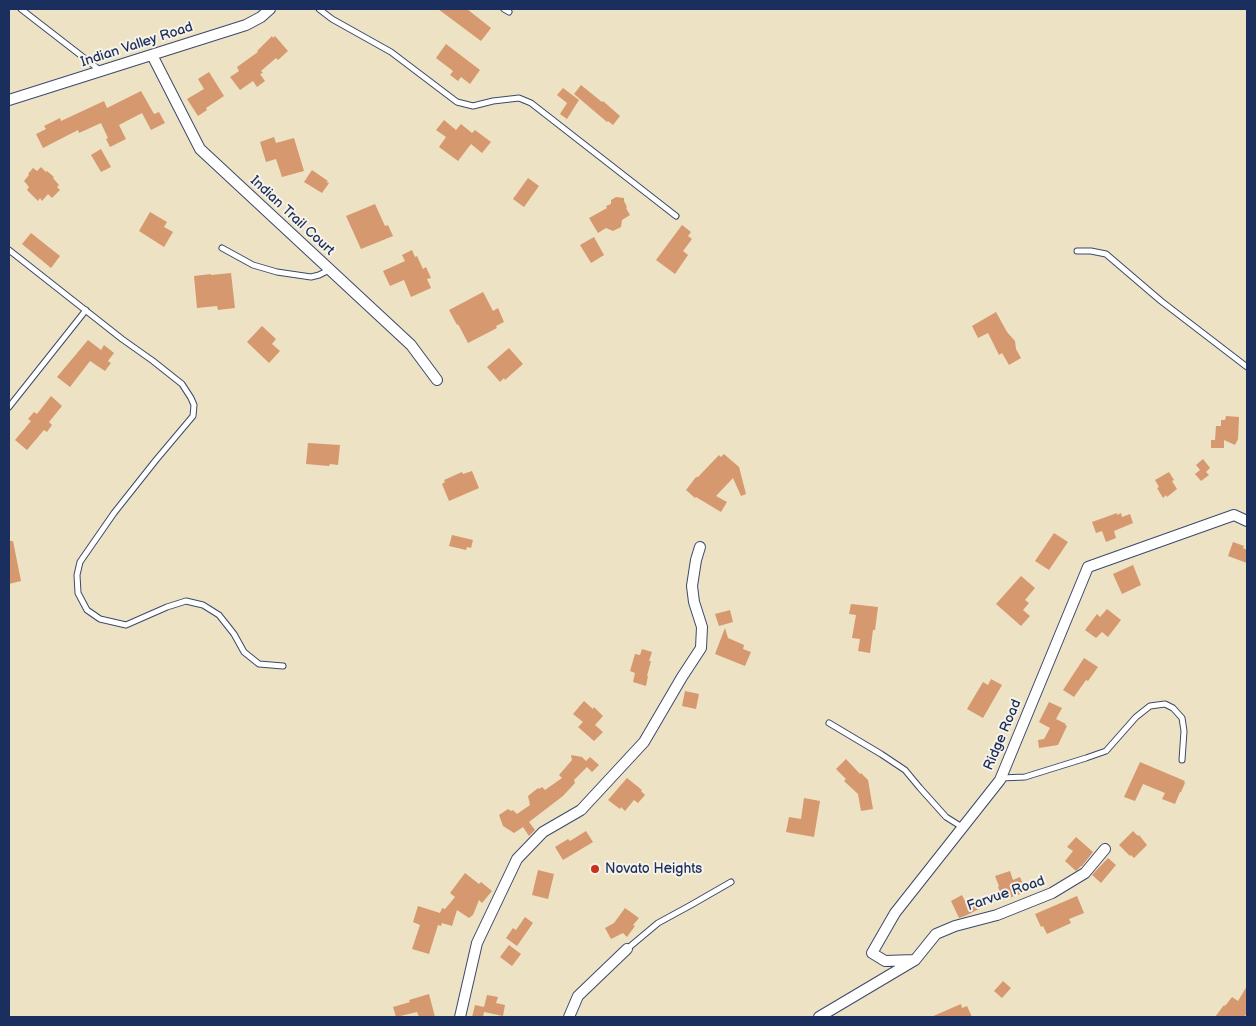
<!DOCTYPE html>
<style>
body{margin:0}
#map{position:relative;width:1256px;height:1026px;overflow:hidden;background:#ede2c3;font-family:"Balsamiq Sans",sans-serif}
canvas{display:block}
.frame{position:absolute;inset:0;border:10px solid #1b2f5e;pointer-events:none}
</style>
<div id="map">
<canvas width="1256" height="1026"></canvas>
<div class="frame"></div>
</div>
<script>
const c = document.querySelector('canvas').getContext('2d');
c.lineJoin = 'round';
function paint(path, color) { c.fillStyle = color; c.fill(path, 'evenodd'); }
const toPath = rows => new Path2D(rows.map(r => 'M' + r).join(''));
function strokePath(path, color, width, dash) { c.strokeStyle = color; c.lineWidth = width; c.lineCap = dash ? 'butt' : 'round'; c.setLineDash(dash || []); c.stroke(path); }
function drawText(font, color, halo, rows, align = 'center') {
  c.font = font + ' "Balsamiq Sans",sans-serif'; c.lineWidth = 4; c.setLineDash([]); c.textBaseline = 'middle'; c.strokeStyle = halo; c.fillStyle = color; for (const [text, x, y, turn = 0] of rows) {
    c.save(); c.translate(x, y); c.rotate((+turn || 0) * Math.PI / 180); c.textAlign = isNaN(turn) ? turn : align; if (halo) c.strokeText(text, 0, 0); c.fillText(text, 0, 0); c.restore();
  }
}
paint(toPath([
 [438,9,467,9,491,28,481,41],
 [272,36,273,38,275,36,288,51,278,60,276,58,261,71,263,73,260,74,265,81,257,87,253,81,240,90,230,77,239,71,237,67,258,52,257,51],
 [446,44,480,70,470,84,461,77,458,81,450,75,453,71,436,58],
 [209,72,224,96,206,108,207,110,198,116,187,99,204,89,198,79],
 [581,85,602,102,603,101,620,116,613,125,608,121,607,122,574,94],
 [563,88,579,100,567,119,560,114,567,103,557,95],
 [141,91,154,114,159,112,165,123,151,130,142,113,119,125,126,139,110,147,106,139,108,138,101,123,79,133,78,130,43,148,36,134,46,129,44,126,60,118,61,121,104,101,107,108],
 [444,120,456,130,461,124,472,133,475,130,491,142,482,153,471,144,458,161,439,147,446,137,436,130],
 [274,137,276,143,294,138,304,171,282,177,276,159,266,162,260,142],
 [101,149,111,167,101,172,91,155],
 [41,167,46,172,47,171,54,177,53,178,59,185,57,187,60,190,52,198,48,194,42,201,40,198,38,201,27,190,29,187,24,181,29,175,28,174,33,168,37,171],
 [312,170,328,181,326,182,329,183,322,193,304,182],
 [528,178,539,186,524,207,513,199],
 [616,197,624,198,624,201,627,207,626,208,630,215,622,220,621,227,613,231,606,228,598,233,589,218,607,208,606,206,611,204,611,200],
 [375,204,385,226,388,225,393,236,361,249,346,216],
 [150,212,167,222,164,227,173,232,164,247,139,231],
 [682,225,691,232,688,236,692,239,683,251,688,255,675,274,656,260],
 [31,233,60,256,51,268,22,244],
 [594,237,604,255,591,263,580,245],
 [412,250,415,257,417,256,423,269,426,267,431,278,427,279,431,288,411,297,404,280,390,286,383,271,405,261,402,255],
 [231,273,235,308,218,310,217,306,197,308,194,276,211,274,211,275],
 [483,292,493,311,498,308,504,322,496,326,497,328,468,343,458,324,457,325,449,310],
 [996,312,1007,332,1015,341,1016,349,1021,358,1009,365,1002,353,999,355,988,333,978,338,972,326],
 [262,326,276,339,272,344,280,351,269,363,247,342],
 [88,340,101,350,104,345,114,353,108,361,111,363,105,371,90,361,70,387,57,377],
 [509,348,523,364,505,380,504,378,500,382,487,367],
 [51,396,62,406,49,422,52,425,47,432,44,430,27,450,15,440,31,421,28,419,34,412,37,414],
 [1226,416,1239,417,1238,439,1235,445,1224,440,1224,448,1211,448,1211,440,1215,440,1216,426,1221,426,1221,420,1225,420],
 [308,443,340,445,338,465,330,464,329,466,306,464],
 [724,454,739,467,746,494,741,496,733,478,716,496,727,502,721,512,696,497,695,498,686,490,696,477,698,477,719,455,721,457],
 [1203,459,1210,468,1206,472,1209,475,1201,481,1195,474,1200,470,1196,465],
 [472,471,479,488,449,501,442,484,445,482,444,480,462,472,463,474],
 [1169,472,1174,480,1172,481,1177,489,1167,497,1166,495,1163,498,1157,488,1159,487,1155,480],
 [1117,513,1117,515,1121,513,1122,517,1130,514,1133,523,1114,531,1116,538,1106,542,1102,531,1096,533,1092,522],
 [1054,533,1068,542,1049,570,1035,561],
 [452,535,473,540,471,548,467,547,466,550,449,546],
 [9,541,13,541,21,581,9,584],
 [1233,542,1244,546,1243,548,1247,550,1247,563,1228,556],
 [1133,565,1141,585,1122,594,1113,574],
 [1021,576,1035,588,1025,600,1029,603,1023,610,1030,616,1021,626,996,604],
 [851,604,878,607,875,630,873,630,870,653,858,651,860,639,852,638,856,615,849,614],
 [1107,609,1121,620,1108,637,1102,632,1096,638,1085,630,1097,614,1100,617],
 [730,610,733,622,719,626,715,614],
 [725,628,728,638,744,645,743,649,751,652,745,666,715,654],
 [642,649,652,652,649,661,651,661,647,676,648,676,646,686,633,682,635,673,630,671,635,654,640,655],
 [1084,658,1098,667,1088,681,1086,680,1074,697,1063,690],
 [991,679,1002,685,983,718,967,709,983,682,988,685],
 [685,691,699,694,696,709,682,706],
 [584,701,593,709,594,707,603,716,595,725,603,732,594,741,578,727,583,722,573,714],
 [1049,702,1062,708,1056,719,1066,724,1065,725,1067,726,1058,745,1039,748,1038,740,1044,739,1050,728,1039,722],
 [571,755,582,757,586,761,590,757,599,765,592,772,587,767,574,780,575,783,563,796,529,822,535,830,529,836,523,827,514,833,503,826,499,815,508,809,511,811,513,810,517,814,530,805,528,796,538,788,539,789,542,787,545,790,562,778,559,775,572,760],
 [846,759,860,774,861,773,868,780,873,809,861,811,858,794,844,781,846,779,836,769],
 [1140,762,1185,781,1184,783,1185,783,1181,792,1180,792,1175,804,1162,799,1165,793,1143,784,1135,801,1124,797],
 [627,778,642,790,641,791,645,795,638,803,634,800,625,811,621,807,620,809,608,800],
 [804,798,820,801,814,837,786,832,789,817,801,819],
 [586,831,593,842,563,860,555,847,568,839,570,841],
 [1133,831,1138,836,1139,835,1147,845,1134,858,1131,855,1130,856,1119,845],
 [1076,837,1093,852,1082,866,1081,866,1076,871,1065,861,1073,851,1067,847],
 [1108,858,1116,865,1101,883,1092,875],
 [538,870,554,874,548,899,532,895],
 [1010,871,1013,880,1020,877,1026,892,1003,900,998,887,999,886,995,876],
 [465,873,479,884,481,882,492,891,482,903,479,900,473,915,469,918,457,910,452,926,442,923,441,926,438,925,429,954,412,949,420,925,413,922,418,906,440,913,442,908,445,909,455,897,450,893],
 [962,895,965,901,973,897,979,909,965,916,959,918,951,901],
 [1077,896,1084,913,1069,919,1071,923,1047,934,1043,926,1041,927,1035,914],
 [625,908,639,918,633,925,635,926,627,937,623,933,611,939,605,928,614,923],
 [525,917,533,923,517,946,506,938,513,928,516,930],
 [509,945,521,954,512,966,500,957],
 [1003,981,1011,988,1002,998,994,991],
 [1247,986,1247,1013,1244,1017,1215,1017,1224,1005,1225,1006,1232,997,1238,1001],
 [429,994,435,1017,419,1017,417,1012,396,1017,393,1007,410,1002,409,1000],
 [487,995,498,997,496,1003,505,1005,503,1016,484,1012,483,1017,472,1017,475,1005,484,1007],
 [961,1004,962,1008,967,1006,972,1017,931,1017]
]), '#d6986f');
const lane = toPath([
 [21,9,101,71],
 [319,9,332,19,391,52,457,102,473,106,493,101,519,98,531,103,676,216],
 [504,9,509,12],
 [222,248,253,265,277,272,311,277,319,275,329,270],
 [9,250,122,339,153,361,182,384,191,398,194,405,193,416,156,460,114,513,80,562,77,575,78,593,87,610,100,619,126,625,167,607,186,601,203,605,219,615,234,634,244,652,259,664,283,666],
 [1077,251,1091,251,1106,254,1161,301,1247,367],
 [9,407,86,310],
 [829,723,881,754,905,770,920,788,946,817,962,827],
 [1001,778,1025,777,1086,758,1106,751,1136,717,1150,706,1165,704,1173,708,1182,718,1184,731,1182,760],
 [627,949,658,923,691,905,731,882]
]);
const street = toPath([
 [152,55,200,149,411,345,437,380],
 [9,100,246,25,261,17,270,9],
 [915,960,936,934,955,926,997,915,1052,893,1085,873,1105,849],
 [460,1017,477,943,517,859,543,832,581,810,644,742,682,677,701,648,702,627,694,602,692,586,696,560,700,547],
 [569,1017,578,996,627,949],
 [819,1017,915,960,885,961,872,953,895,913,1000,780,1088,567,1234,515,1247,521]
]);
strokePath(lane, '#3a4a6d', 7);
strokePath(street, '#3a4a6d', 12);
strokePath(lane, '#fff', 5);
strokePath(street, '#fff', 10);
for (const [x, y, r, color] of [
 [595,869,5,"#c8321e"]
]) { const dot = new Path2D(); dot.arc(x, y, r, 0, 2 * Math.PI); c.fillStyle = color; c.fill(dot); strokePath(dot, '#f7f3e8', 2); }
drawText('14px', '#1b2f5e', '#f7f3e8', [
 ["Indian Valley Road",137,45,-18],
 ["Indian Trail Court",292,216,43],
 ["Ridge Road",1003,735,-67],
 ["Farvue Road",1006,894,-19]
]);
drawText('14px', '#1b2f5e', '#f7f3e8', [
 ["Novato Heights",605,869]
], 'left');
</script>
